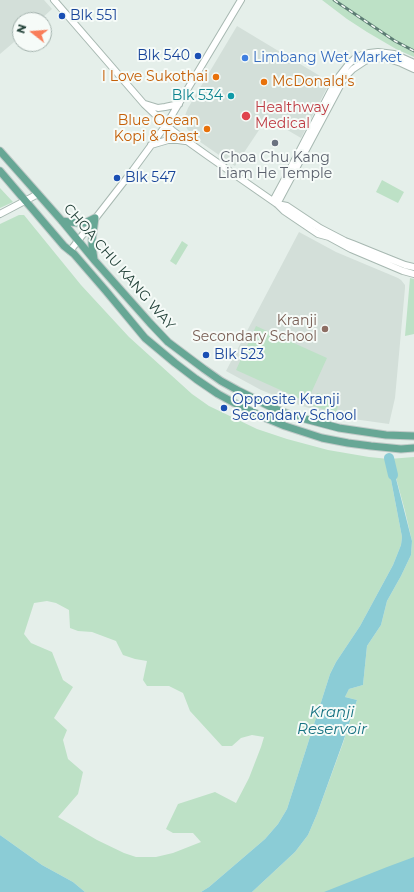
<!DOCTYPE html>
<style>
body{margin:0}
#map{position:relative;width:414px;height:892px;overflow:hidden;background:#e5efea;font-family:Montserrat,sans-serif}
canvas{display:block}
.north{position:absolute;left:12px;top:12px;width:40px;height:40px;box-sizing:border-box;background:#f6fbf8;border:1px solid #a2b1ac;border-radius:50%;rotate:287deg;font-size:11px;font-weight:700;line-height:16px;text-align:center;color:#234239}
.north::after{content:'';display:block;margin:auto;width:14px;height:18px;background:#f97d59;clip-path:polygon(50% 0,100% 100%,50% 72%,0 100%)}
</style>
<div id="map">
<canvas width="414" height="892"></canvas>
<div class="north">N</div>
</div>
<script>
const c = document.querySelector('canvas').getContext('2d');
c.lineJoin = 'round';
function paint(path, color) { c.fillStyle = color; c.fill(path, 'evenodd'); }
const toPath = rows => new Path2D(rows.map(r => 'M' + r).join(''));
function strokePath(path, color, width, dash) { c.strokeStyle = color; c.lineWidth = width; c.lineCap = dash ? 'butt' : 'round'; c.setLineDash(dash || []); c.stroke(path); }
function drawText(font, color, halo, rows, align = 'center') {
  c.font = font + ' Montserrat,sans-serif'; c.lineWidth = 4; c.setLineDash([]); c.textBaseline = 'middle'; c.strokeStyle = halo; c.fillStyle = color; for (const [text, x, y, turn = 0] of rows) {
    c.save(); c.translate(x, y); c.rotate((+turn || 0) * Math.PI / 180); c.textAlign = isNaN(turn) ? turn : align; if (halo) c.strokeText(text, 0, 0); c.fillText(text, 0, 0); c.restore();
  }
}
paint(toPath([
 [0,0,44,0,52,9,40,20,20,20,20,37,0,54],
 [237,26,330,82,301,138,267,118,235,166,193,137,194,136,187,129,184,118,188,108],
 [299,232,336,252,398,278,401,280,405,285,405,288,395,398,389,424,346,418,329,414,299,405,261,390,226,371]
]), '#d3dfd9');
paint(toPath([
 [322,0,414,0,414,57,396,49,367,32,347,19],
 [382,180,404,192,398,203,376,192],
 [0,188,13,202,0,208],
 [19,215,24,215,81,285,129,337,192,394,209,406,257,429,287,439,328,450,369,457,389,459,414,457,414,892,252,892,295,852,308,835,317,814,343,743,357,700,345,697,349,689,363,685,367,646,381,625,387,601,401,576,411,555,412,541,405,511,392,463,388,464,402,537,401,545,393,565,360,626,336,662,330,674,287,809,278,824,265,839,209,887,201,892,85,892,73,882,42,865,0,835,0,224],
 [47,601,56,603,69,610,70,628,78,631,92,632,116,641,123,655,135,659,147,661,143,680,147,686,169,686,183,693,190,711,222,746,232,746,241,738,252,735,264,737,261,747,249,778,236,803,215,792,178,804,166,829,173,833,193,833,201,842,173,853,156,857,136,857,124,853,97,840,58,817,78,794,83,772,68,759,63,740,67,730,54,718,73,687,63,680,52,652,31,643,24,634,34,603],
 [182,241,188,245,176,265,170,261],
 [410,278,414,279,414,334,405,336],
 [256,326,327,358,307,402,236,370],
 [317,393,340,400,336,413,313,406]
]), '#bde1c6');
paint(toPath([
 [392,463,412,541,411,555,401,576,387,601,381,625,367,646,363,685,349,689,345,697,357,700,343,742,317,814,308,835,295,852,252,892,201,892,209,887,265,839,278,824,287,809,330,674,336,662,360,626,393,565,401,545,402,537,388,464],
 [0,835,42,865,73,882,85,892,0,892],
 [414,857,414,892,324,892,387,867]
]), '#8bccd6');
strokePath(toPath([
 [389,458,393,475]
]), '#8bccd6', 10);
const minor = toPath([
 [54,0,144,104,160,119,173,131,208,156,277,204,284,211,318,234,329,237,351,249,403,271,414,274],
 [145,104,158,108,165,107,179,104],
 [151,145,168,140,178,140,185,141],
 [273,201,287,175,337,79,348,65,354,59,362,55,369,53,378,52,394,54,414,63],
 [277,204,342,82,346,76,353,69,365,61,370,59,386,58,401,63,414,69],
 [277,204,287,206,320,228,345,241,353,244,380,255,405,265,414,267],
 [0,214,38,194],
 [70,251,133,170,166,125,241,0]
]);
const major = toPath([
 [0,151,62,221,95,261,150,323,168,342,204,369,221,381,239,391,271,407,290,415,339,428,386,435,414,436],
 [0,171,64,246,74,254,106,291,145,338,175,363,196,379,218,394,238,405,261,416,285,426,322,438,348,443,371,446,401,449,414,448],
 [62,221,78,223,85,223,95,218],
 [94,259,92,246,92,240,95,218]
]);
strokePath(minor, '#a7b8b1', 8);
strokePath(major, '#c1cac8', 9);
strokePath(minor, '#fff', 6);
strokePath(major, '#67a795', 7);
const rail = toPath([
 [334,0,395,41,414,51]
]);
strokePath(rail, '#5d7d74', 3);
strokePath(rail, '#f6fbf8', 1.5, [4.5]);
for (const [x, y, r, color] of [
 [62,16,4,"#1a4fb4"],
 [198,56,4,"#1a4fb4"],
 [245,58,4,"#3f7fe0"],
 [216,77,4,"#e8710a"],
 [264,82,4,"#e8710a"],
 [231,96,4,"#0f9aa8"],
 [246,116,5,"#e0444e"],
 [207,129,4,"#e8710a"],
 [275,143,4,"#6b7280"],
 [117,178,4,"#1a4fb4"],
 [325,329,4,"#8d6e63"],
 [206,355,4,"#1a4fb4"],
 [224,408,4,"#1a4fb4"]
]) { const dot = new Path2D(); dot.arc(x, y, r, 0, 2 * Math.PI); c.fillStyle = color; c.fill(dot); strokePath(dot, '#f6fbf8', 1.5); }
drawText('14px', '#164399', '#f6fbf8', [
 ["Blk 551",70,16],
 ["Blk 540",190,56,"right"],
 ["Blk 547",125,178],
 ["Blk 523",214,355],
 ["Opposite Kranji",232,400],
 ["Secondary School",232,416]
], 'left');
drawText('14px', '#366cbe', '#f6fbf8', [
 ["Limbang Wet Market",253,58]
], 'left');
drawText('14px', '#c56008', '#f6fbf8', [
 ["I Love Sukothai",208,77],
 ["McDonald's",272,82,"left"],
 ["Blue Ocean",199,121],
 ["Kopi & Toast",199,137]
], 'right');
drawText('14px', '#0d838f', '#f6fbf8', [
 ["Blk 534",223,96]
], 'right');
drawText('14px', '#be3a42', '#f6fbf8', [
 ["Healthway",255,108],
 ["Medical",255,124]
], 'left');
drawText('14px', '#5b616d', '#f6fbf8', [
 ["Choa Chu Kang",275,158],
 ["Liam He Temple",275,174]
]);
drawText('14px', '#234239', '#f6fbf8', [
 ["CHOA CHU KANG WAY",119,267,49]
]);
drawText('14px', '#785e54', '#f6fbf8', [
 ["Kranji",317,321],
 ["Secondary School",317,337]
], 'right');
drawText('italic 15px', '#187383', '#f6fbf8', [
 ["Kranji",332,713],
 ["Reservoir",332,730]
]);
</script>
